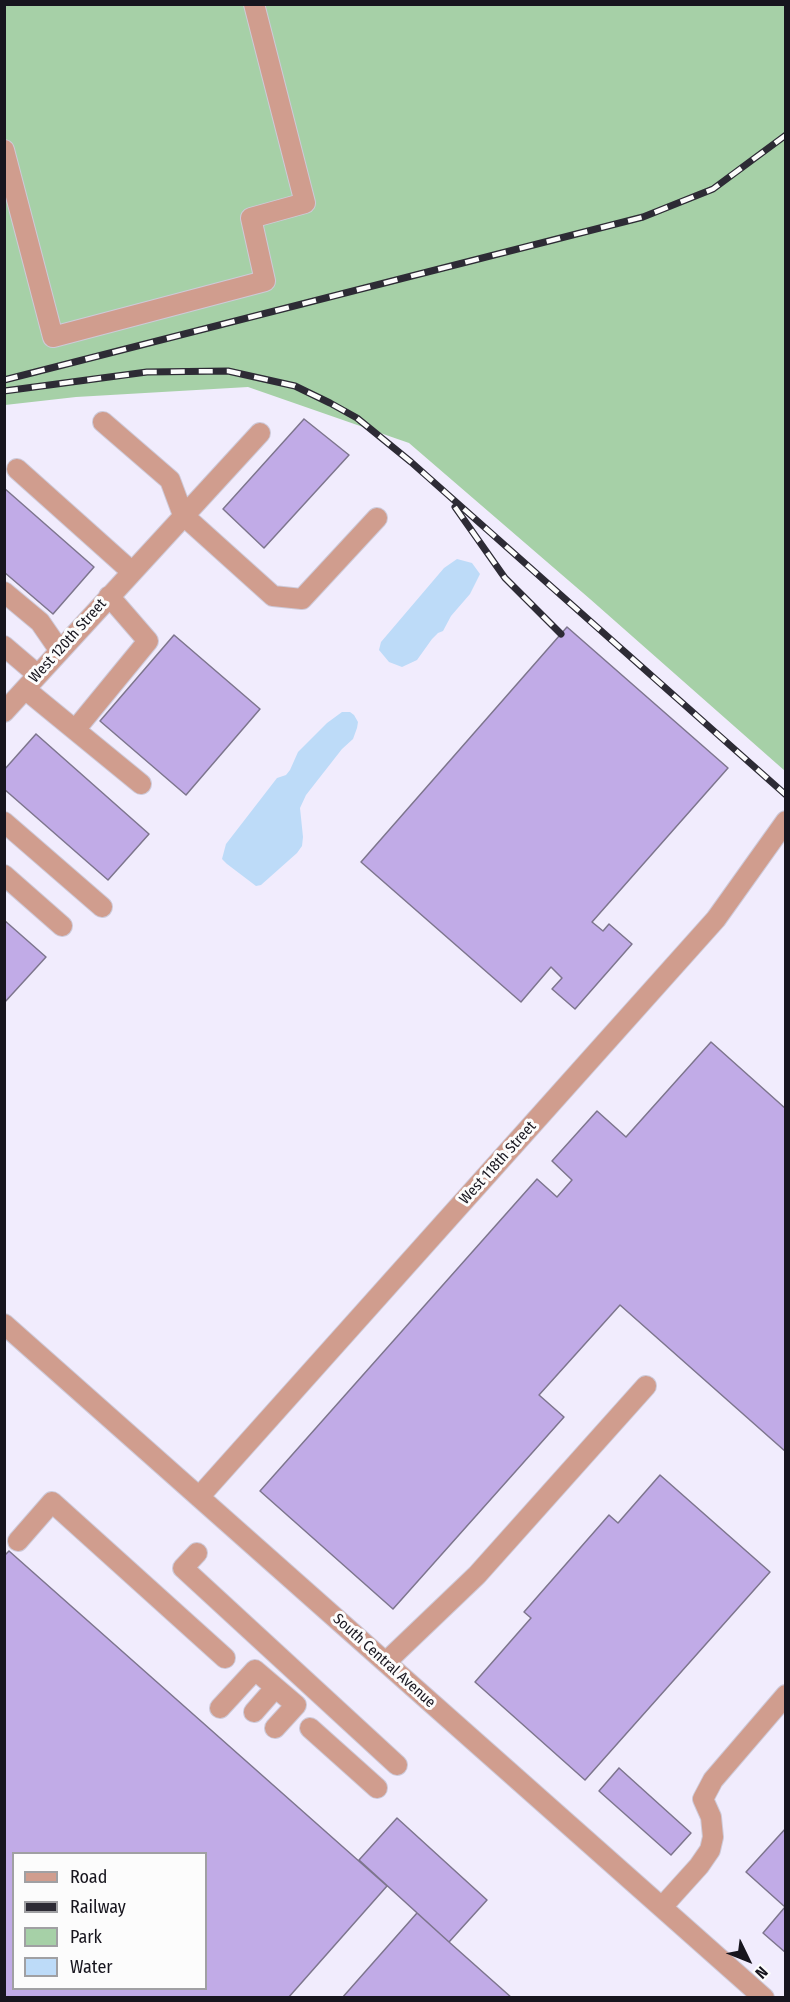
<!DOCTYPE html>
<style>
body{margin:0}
#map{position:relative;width:790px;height:2002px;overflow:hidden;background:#f1ecfd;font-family:"Fira Sans Condensed",sans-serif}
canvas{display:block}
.frame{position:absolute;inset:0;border:6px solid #17151e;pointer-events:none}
.legend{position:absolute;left:12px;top:1852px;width:195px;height:138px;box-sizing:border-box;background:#fcfcfc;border:2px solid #a0a0a3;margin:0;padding:8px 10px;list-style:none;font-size:18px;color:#17151e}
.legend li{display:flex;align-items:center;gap:12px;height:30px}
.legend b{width:30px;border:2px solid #a0a0a3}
.north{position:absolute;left:718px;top:1930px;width:60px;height:60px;-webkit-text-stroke:4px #fcfcfc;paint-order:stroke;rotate:133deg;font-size:16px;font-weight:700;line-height:24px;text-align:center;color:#17151e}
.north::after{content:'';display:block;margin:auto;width:21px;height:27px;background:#17151e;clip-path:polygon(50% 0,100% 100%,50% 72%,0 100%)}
</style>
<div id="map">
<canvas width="790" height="2002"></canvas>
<div class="frame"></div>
<ul class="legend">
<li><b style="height:8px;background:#d09d8e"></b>Road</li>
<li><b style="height:8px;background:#2d2b35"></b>Railway</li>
<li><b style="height:16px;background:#a6d0a7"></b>Park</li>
<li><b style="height:16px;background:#bddbf8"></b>Water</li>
</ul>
<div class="north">N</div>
</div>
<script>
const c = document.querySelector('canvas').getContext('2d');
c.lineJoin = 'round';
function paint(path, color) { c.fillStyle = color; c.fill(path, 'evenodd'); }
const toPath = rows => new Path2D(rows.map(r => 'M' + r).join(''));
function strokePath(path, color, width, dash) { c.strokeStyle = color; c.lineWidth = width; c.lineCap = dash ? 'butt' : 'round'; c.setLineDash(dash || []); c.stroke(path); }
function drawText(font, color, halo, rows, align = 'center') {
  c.font = font + ' "Fira Sans Condensed",sans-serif'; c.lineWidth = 6; c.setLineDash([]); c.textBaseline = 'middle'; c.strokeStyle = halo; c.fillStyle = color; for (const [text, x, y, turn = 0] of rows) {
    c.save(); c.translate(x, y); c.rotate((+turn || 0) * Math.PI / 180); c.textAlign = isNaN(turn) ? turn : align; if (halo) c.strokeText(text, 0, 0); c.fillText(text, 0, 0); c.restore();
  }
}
paint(toPath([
 [4,5,785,5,785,771,590,599,409,443,248,387,76,397,5,405]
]), '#a6d0a7');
paint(toPath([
 [457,559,472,563,480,574,470,594,451,616,443,631,438,633,432,639,417,660,402,667,389,662,379,650,381,642,444,568],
 [342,712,350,712,354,715,358,722,357,728,353,739,342,749,306,795,300,808,303,837,302,846,297,853,261,885,256,886,227,864,222,859,226,844,277,778,286,775,290,770,298,752,327,723]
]), '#bddbf8');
const building = toPath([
 [304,419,349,455,264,548,223,509,304,419],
 [4,488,94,567,53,614,4,572,4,488],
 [567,627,728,768,592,922,603,931,609,924,632,944,575,1009,552,989,562,978,551,967,521,1002,361,862,567,627],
 [174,635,260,709,186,795,100,721,174,635],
 [36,734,149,834,108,880,4,789,4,770,36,734],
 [4,920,46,957,4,1003,4,920],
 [711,1042,786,1109,786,1452,620,1305,539,1395,564,1417,393,1609,260,1491,537,1179,557,1197,572,1180,552,1161,597,1111,626,1137,711,1042],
 [660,1475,770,1572,585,1780,475,1682,531,1618,524,1612,609,1515,618,1523,660,1475],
 [9,1551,387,1886,288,1998,4,1998,4,1556,9,1551],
 [14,1854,206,1854,206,1988,14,1988,14,1854],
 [619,1768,691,1833,671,1855,599,1791,619,1768],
 [397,1818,487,1900,449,1942,359,1860,397,1818],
 [786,1828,786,1953,763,1933,785,1907,746,1872,786,1828],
 [417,1913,449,1942,512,1998,342,1998,417,1913]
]);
paint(building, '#c1abe7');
strokePath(building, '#7d758d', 1.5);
const minor = toPath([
 [4,150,53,337,265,281,251,218,305,203,254,4],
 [103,422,170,480,183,515,273,596,302,599,377,518],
 [17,469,131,571],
 [4,592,40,622,60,651],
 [4,646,38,675],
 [25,689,141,784],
 [4,712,260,433],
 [75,730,148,641,109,596],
 [4,822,102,907],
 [4,875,62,926],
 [4,1324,764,1998],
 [199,1497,716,919,786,821],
 [18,1541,52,1502,225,1658],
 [197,1553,183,1568,397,1765],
 [386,1662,477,1575,646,1386],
 [220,1708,255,1670,296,1705,275,1728],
 [254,1712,275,1688],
 [310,1728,377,1788],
 [662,1907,699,1866,710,1850,713,1837,711,1817,703,1799,713,1780,786,1695]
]);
strokePath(minor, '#cecad9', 22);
strokePath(minor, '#d09d8e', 20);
const rail = toPath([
 [4,380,643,217,713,189,786,135],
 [4,391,147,372,228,371,295,386,330,403,357,418,411,462,786,795],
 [455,507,505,578,561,634]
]);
strokePath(rail, '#2d2b35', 7);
strokePath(rail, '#fcfcfc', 4.5, [14]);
drawText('15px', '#17151e', '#fcfcfc', [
 ["West 120th Street",68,641,-48],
 ["West 118th Street",498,1163,-48],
 ["South Central Avenue",384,1661,42]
]);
</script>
